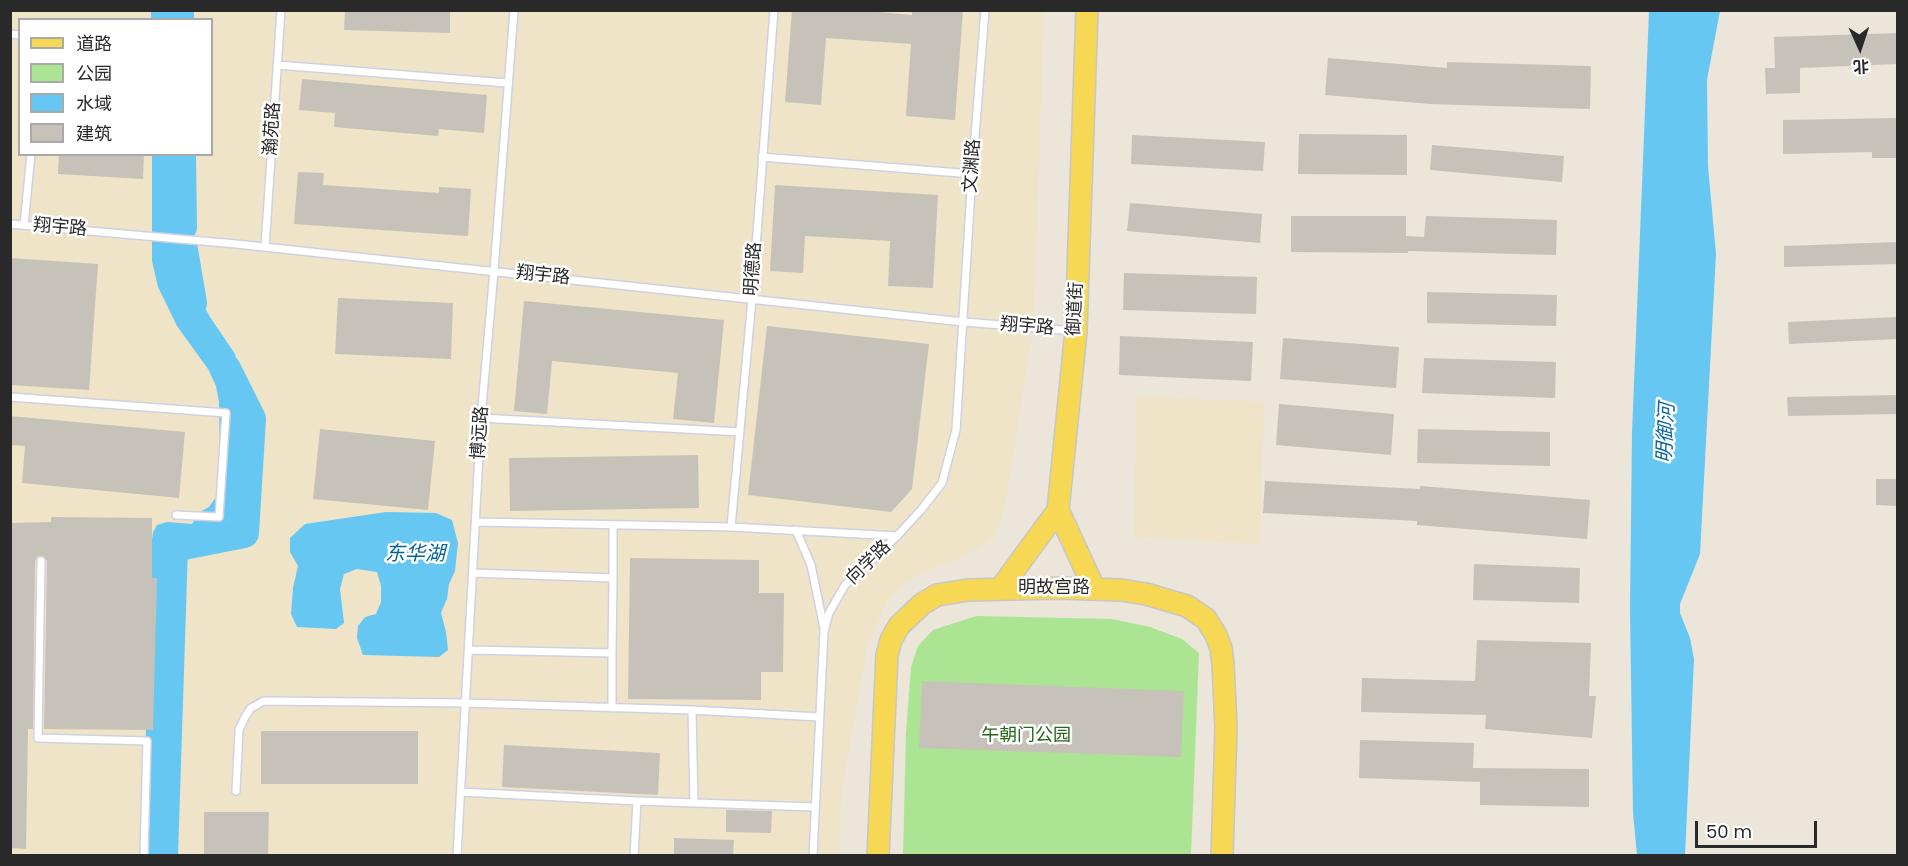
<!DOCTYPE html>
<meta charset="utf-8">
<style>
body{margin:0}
#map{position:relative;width:1908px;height:866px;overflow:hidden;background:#ece5d9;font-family:Poppins,"Noto Sans SC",sans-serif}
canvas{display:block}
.frame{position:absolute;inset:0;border:12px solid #292929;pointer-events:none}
.legend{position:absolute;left:18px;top:18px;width:195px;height:138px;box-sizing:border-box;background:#fff;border:2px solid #a9a9a9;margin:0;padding:8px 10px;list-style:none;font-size:18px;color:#292929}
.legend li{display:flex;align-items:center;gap:12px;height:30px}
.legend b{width:30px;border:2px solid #a9a9a9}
.north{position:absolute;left:1830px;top:18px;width:60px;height:60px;-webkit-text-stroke:4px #fff;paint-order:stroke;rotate:177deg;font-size:16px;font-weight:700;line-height:24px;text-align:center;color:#292929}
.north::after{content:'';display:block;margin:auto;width:21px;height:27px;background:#292929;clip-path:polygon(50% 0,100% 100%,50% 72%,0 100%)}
.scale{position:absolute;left:1695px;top:821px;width:122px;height:27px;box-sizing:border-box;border:3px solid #292929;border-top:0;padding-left:8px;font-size:18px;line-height:21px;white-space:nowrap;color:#292929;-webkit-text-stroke:4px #fff;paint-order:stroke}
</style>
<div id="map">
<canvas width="1908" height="866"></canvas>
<div class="frame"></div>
<ul class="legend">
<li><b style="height:8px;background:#f6d854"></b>道路</li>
<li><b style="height:16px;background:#abe593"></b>公园</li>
<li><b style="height:16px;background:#67c7f3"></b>水域</li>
<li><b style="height:16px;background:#c7c2b9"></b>建筑</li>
</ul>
<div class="north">北</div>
<div class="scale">50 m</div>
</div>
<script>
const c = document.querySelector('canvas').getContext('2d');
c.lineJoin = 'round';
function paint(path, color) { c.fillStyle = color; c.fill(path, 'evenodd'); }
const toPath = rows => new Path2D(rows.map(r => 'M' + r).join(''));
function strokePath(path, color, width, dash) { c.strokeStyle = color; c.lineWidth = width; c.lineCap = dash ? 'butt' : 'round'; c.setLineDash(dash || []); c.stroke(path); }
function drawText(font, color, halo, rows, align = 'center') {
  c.font = font + ' Poppins,"Noto Sans SC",sans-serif'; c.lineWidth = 5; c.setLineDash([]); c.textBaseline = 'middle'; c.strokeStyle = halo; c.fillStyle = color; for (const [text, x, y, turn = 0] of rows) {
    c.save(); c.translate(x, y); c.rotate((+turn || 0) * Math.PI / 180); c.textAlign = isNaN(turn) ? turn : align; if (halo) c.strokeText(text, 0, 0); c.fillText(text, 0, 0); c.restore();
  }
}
paint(toPath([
 [10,11,1044,11,1034,320,1005,508,994,538,962,557,919,574,888,599,868,644,841,794,840,855,11,855],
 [20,20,212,20,212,154,20,154],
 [1137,396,1264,402,1260,544,1133,537]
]), '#efe4c8');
paint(toPath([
 [976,616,1112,619,1150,627,1182,639,1199,653,1191,855,903,856,906,733,911,667,918,646,933,630]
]), '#abe593');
paint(toPath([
 [151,11,174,11,174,19,151,19],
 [1649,11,1720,11,1707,80,1708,166,1716,254,1700,554,1680,604,1680,613,1690,638,1694,659,1685,856,1637,855,1633,813,1630,608,1632,433],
 [172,154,177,239,192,284,210,317,235,354,242,378,246,436,240,502,226,526,175,549,164,729,162,855,143,856,150,555,153,532,157,525,167,522,192,524,200,512,209,507,216,497,220,471,219,402,216,386,208,369,177,326,158,287,152,261,152,155],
 [386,512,436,513,452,520,458,543,455,571,449,584,447,599,441,613,446,632,448,650,439,657,363,655,357,638,358,626,365,617,376,614,381,602,381,586,377,572,357,569,344,574,340,589,344,623,336,629,297,627,291,614,293,588,298,566,290,552,290,538,305,524]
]), '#67c7f3');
strokePath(toPath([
 [179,10,179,20],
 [181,154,182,227],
 [183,250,192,303],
 [163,856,173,547,244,533,251,419,226,369]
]), '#67c7f3', 30);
paint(toPath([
 [345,10,450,10,450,33,344,30],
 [792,10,856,10,912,15,912,10,963,10,955,120,906,116,911,44,826,38,821,105,785,102],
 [1898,33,1898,64,1800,68,1800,93,1766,94,1765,68,1775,68,1774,37],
 [1328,58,1447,68,1447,62,1591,66,1590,109,1430,104,1325,95],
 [302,79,487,95,484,133,439,129,438,136,334,127,335,113,299,110],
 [1896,118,1897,158,1872,158,1872,152,1783,154,1783,120],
 [1299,134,1407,135,1407,175,1298,174],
 [1132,135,1265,142,1263,171,1131,164],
 [1432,145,1564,156,1562,182,1430,170],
 [59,154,144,154,143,179,58,174],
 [298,172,324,173,323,185,439,193,439,187,471,189,468,236,294,224],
 [775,185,938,195,933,288,888,286,890,241,805,236,803,273,770,271],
 [1130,203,1262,214,1260,243,1127,231],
 [1291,216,1406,216,1406,236,1424,237,1426,216,1557,220,1556,255,1408,251,1408,253,1291,252],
 [1898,242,1898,264,1784,267,1784,246],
 [10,258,98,264,89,390,10,385],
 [1124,273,1257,277,1256,314,1123,310],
 [1427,292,1557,295,1556,326,1427,323],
 [338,298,453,303,451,359,335,354],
 [524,301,724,320,714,423,673,419,678,373,552,361,547,414,514,411],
 [1898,317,1898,339,1789,344,1788,322],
 [767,326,929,344,912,489,891,512,748,495],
 [1120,336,1253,342,1251,381,1119,375],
 [1283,338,1399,347,1396,388,1280,379],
 [1424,358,1556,362,1555,398,1422,393],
 [1898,395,1898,414,1788,416,1787,397],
 [1279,404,1394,414,1391,455,1276,445],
 [10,416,185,432,179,498,22,483,25,446,10,445],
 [320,429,435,441,428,510,313,499],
 [1418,429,1550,432,1550,466,1417,463],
 [698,455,699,508,510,511,509,458],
 [1876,479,1898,479,1898,506,1876,505],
 [1265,481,1420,489,1420,486,1590,500,1587,539,1417,525,1417,521,1263,513],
 [51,517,152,518,152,578,157,578,153,730,44,729,47,561,43,556,38,556,35,561,33,729,28,729,26,849,10,848,10,523,51,522],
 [630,558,759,560,759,593,784,593,783,672,761,672,761,700,628,699],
 [1474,564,1580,568,1579,603,1473,600],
 [1477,640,1591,643,1589,696,1596,696,1592,738,1485,729,1486,715,1361,712,1362,678,1475,681],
 [922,681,1184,691,1181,757,919,748],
 [261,731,418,731,418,784,261,784],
 [1360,740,1474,743,1473,768,1589,769,1589,807,1480,805,1480,782,1359,778],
 [504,745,660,753,658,795,502,787],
 [726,810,772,811,771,833,726,832],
 [204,812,269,812,268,855,204,855],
 [674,838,734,840,733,855,674,855]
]), '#c7c2b9');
const lane = toPath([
 [10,34,20,35],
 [277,65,507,83],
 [762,157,972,174],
 [10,224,236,244,964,322,1074,331],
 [24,225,31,154],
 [265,247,281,10],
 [10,397,226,413,219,517,176,515],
 [481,418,740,432],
 [476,522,731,527,897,536],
 [613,525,613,578],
 [731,527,752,299,774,10],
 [796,530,811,565,824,628],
 [41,561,38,738,147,741,144,856],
 [469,650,612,653,613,578,473,573],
 [612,708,612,653],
 [692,710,694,803],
 [236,791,239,730,245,717,251,708,264,701,466,703,692,710,819,717],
 [461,792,637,801,814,807],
 [457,856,481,418,494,271,514,10],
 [634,856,637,801],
 [813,856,824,631,829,613,845,585,897,536,921,510,942,483,956,430,972,174,985,10]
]);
const primary = toPath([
 [1058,510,1094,588],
 [1001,588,1058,510,1076,331,1087,10],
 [878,856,887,655,891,640,899,626,922,604,937,595,968,590,1058,588,1121,590,1146,594,1187,606,1206,619,1216,635,1221,648,1223,664,1226,728,1222,856]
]);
strokePath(lane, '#cfd1e3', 10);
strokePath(primary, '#c7c7c7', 24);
strokePath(lane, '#fff', 7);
strokePath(primary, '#f6d854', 21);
drawText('18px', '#292929', '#fff', [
 ["瀚苑路",273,129,-86],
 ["文渊路",973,166,-86],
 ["翔宇路",60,228,5],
 ["明德路",754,269,-86],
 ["翔宇路",543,276,6],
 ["御道街",1076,309,-87],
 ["翔宇路",1027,327,5],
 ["博远路",481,433,-86],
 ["向学路",869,563,-44],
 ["明故宫路",1054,588]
]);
drawText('18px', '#236816', '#fff', [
 ["午朝门公园",1026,736]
]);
drawText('italic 20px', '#07639e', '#fff', [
 ["明御河",1667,433,-87],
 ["东华湖",415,555]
]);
</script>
